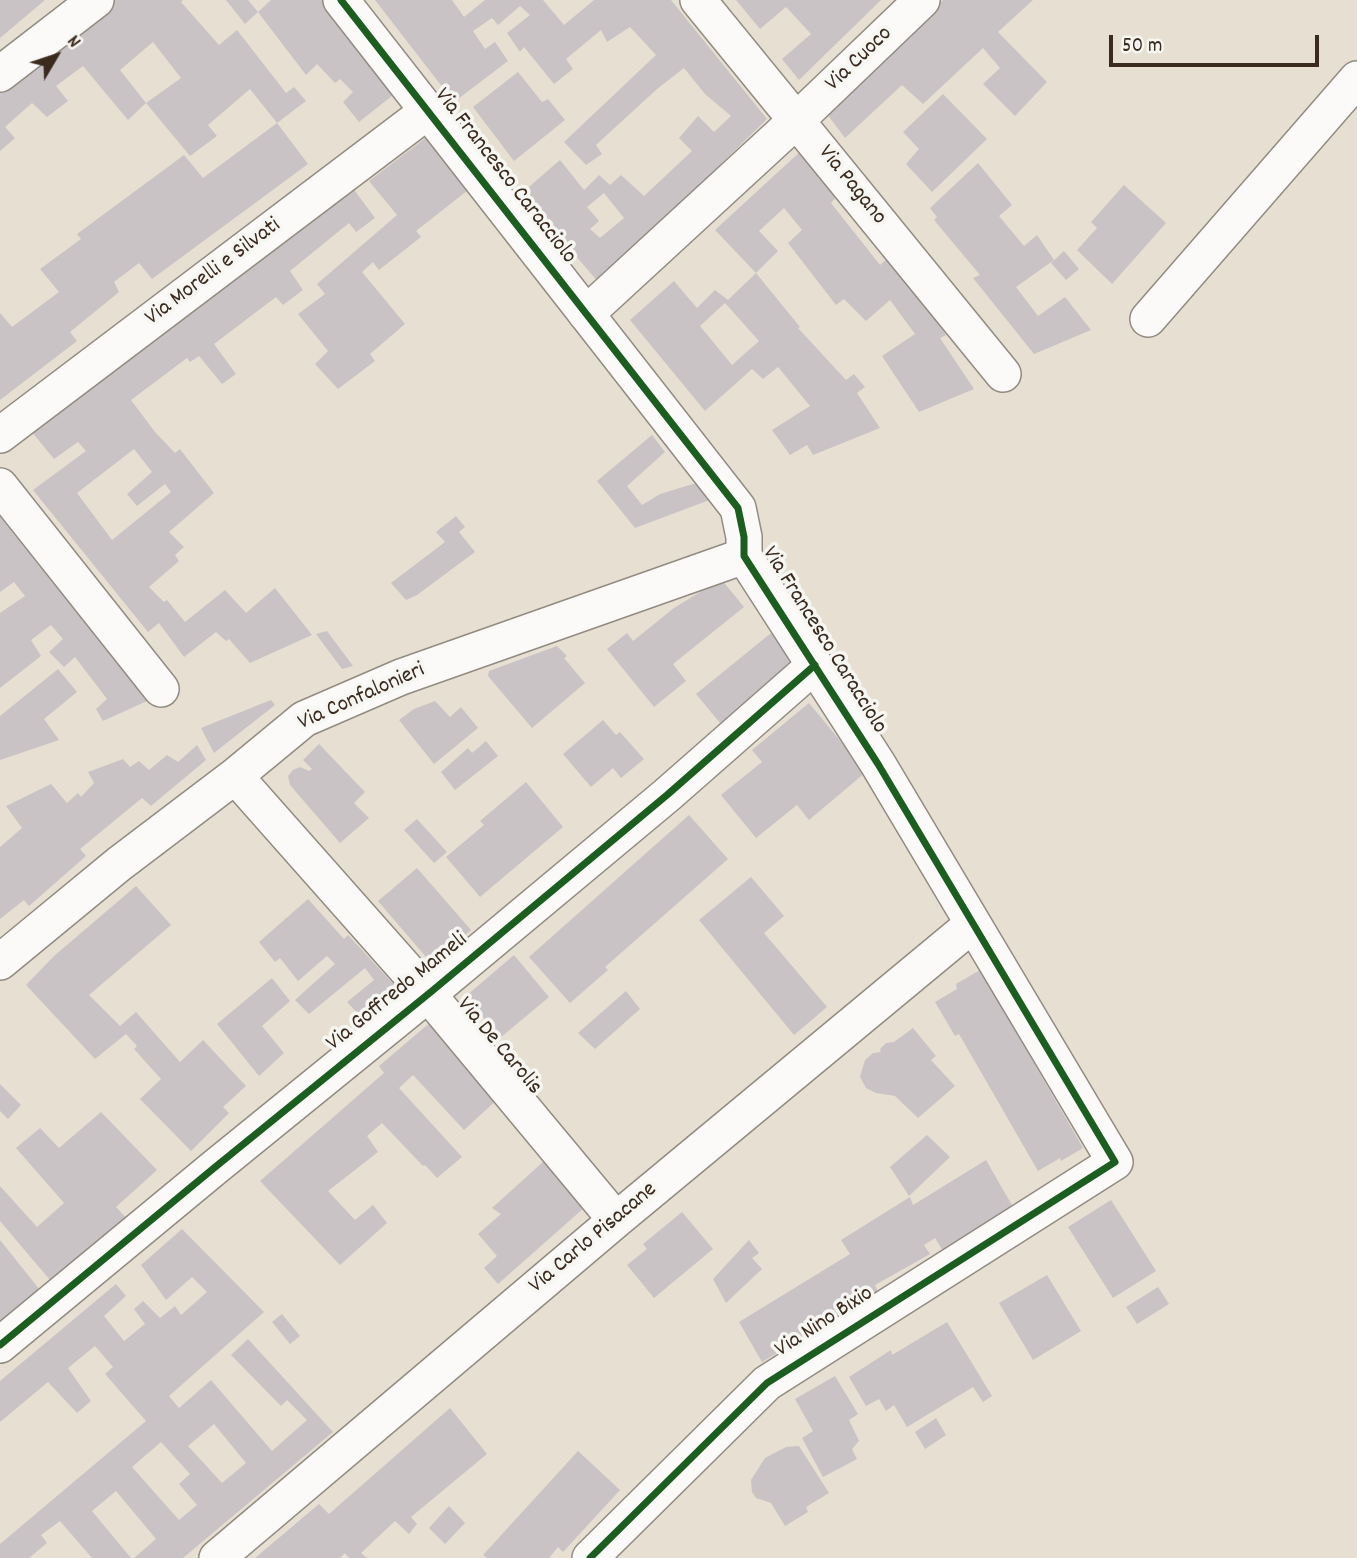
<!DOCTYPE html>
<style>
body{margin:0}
#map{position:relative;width:1357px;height:1558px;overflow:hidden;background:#e7dfd1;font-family:Dekko,sans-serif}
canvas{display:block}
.north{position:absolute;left:21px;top:21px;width:70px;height:70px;-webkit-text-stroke:5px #f6f6f2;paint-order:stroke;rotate:51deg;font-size:19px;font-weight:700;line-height:28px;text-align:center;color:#3b2a1e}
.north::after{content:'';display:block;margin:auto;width:24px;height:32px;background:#3b2a1e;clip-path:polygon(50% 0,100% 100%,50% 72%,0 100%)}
.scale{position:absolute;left:1109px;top:35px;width:210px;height:32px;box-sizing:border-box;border:4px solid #3b2a1e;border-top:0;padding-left:9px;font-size:21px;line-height:24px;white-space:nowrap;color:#3b2a1e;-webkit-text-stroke:5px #f6f6f2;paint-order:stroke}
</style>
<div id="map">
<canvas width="1357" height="1558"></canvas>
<div class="north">N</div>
<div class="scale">50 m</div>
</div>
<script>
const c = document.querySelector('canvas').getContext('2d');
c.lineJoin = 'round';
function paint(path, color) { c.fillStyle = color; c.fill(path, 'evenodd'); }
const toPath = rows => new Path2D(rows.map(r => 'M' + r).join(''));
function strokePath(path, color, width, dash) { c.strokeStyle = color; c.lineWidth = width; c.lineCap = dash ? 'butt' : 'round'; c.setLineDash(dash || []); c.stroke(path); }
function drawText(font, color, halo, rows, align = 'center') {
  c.font = font + ' Dekko,sans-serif'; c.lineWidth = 7; c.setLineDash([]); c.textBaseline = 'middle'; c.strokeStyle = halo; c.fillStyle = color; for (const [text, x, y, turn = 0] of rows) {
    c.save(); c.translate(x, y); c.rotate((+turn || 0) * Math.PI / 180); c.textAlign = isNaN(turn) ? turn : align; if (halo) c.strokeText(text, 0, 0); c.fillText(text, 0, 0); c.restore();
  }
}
paint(toPath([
 [0,0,45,0,0,38],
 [116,0,183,0,181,2,219,45,237,30,286,93,294,87,306,101,277,123,308,164,152,279,139,263,114,282,119,292,70,332,77,341,0,400,0,313,12,327,59,292,40,269,81,239,77,234,184,155,203,178,277,123,250,89,208,125,217,136,190,156,146,103,181,78,153,42,120,70,146,103,128,120,83,66,56,86,68,101,47,117,32,103,5,127,15,138,0,151,0,93],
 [226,0,248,0,258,12,245,24],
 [271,0,324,0,397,92,359,122,343,102,353,92,340,79,335,83,317,64,306,75,258,12],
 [375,0,452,0,464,17,485,0,543,0,564,25,594,0,671,0,767,119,599,283,522,193,560,160,584,190,599,175,610,185,621,175,644,196,692,151,679,138,698,116,714,132,731,116,705,94,684,68,657,89,596,145,602,154,586,165,564,142,656,55,630,27,607,42,601,30,566,59,573,69,554,84,524,47,520,52,507,33,530,15,520,6,498,25,492,18,473,31,485,49,495,42,508,61,454,102],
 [604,193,624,218,600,238,590,229,599,221,587,207],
 [736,0,881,0,799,80,782,59,811,34,786,7,760,29],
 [943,0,1033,0,998,32,1047,82,1015,116,983,84,1000,68,983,48,923,104,902,85,845,138,824,110],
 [518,72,542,102,548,99,565,120,514,161,473,107],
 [943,94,987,139,932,192,906,164,919,149,903,132],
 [428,136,472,187,416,231,421,237,379,270,373,262,362,272,405,324,370,354,375,361,338,389,315,364,328,351,298,314,325,294,317,284,397,215,369,181],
 [802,150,837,196,831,203,880,265,888,258,935,318,946,335,940,338,974,389,919,412,882,356,915,334,890,300,866,321,844,299,836,305,788,243,802,230,784,208,759,231,778,251,756,273,715,230],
 [978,163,1012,205,999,216,1024,246,1037,235,1054,260,1016,287,1038,316,1065,297,1091,330,1034,354,973,278,980,275,934,220,937,217,930,208],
 [349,183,375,218,356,232,349,223,290,271,303,290,283,305,276,297,214,344,236,374,222,384,199,356,190,362,187,358,131,400,155,432,175,453,180,449,214,493,169,532,184,547,175,555,179,561,149,587,164,602,167,600,185,622,225,590,246,613,275,588,312,635,250,663,229,639,226,641,216,632,184,657,159,623,148,632,33,490,86,451,78,442,54,459,31,431],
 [134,449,152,472,127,494,137,506,165,484,171,492,112,540,77,493],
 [1124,185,1166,223,1112,284,1077,250,1097,228,1091,222],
 [1064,251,1079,269,1066,280,1051,263],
 [756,273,800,327,798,328,846,380,854,374,865,387,857,393,880,428,813,455,807,445,790,455,772,430,810,406,778,367,763,379,752,369,705,411,630,320,674,281,697,308,715,290,728,300],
 [725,303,759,341,732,365,700,326],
 [652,435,665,452,627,486,642,505,660,494,703,481,712,499,635,528,597,481],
 [0,511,147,701,103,721,96,709,107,699,75,657,64,667,49,652,63,639,51,625,31,640,41,656,0,688,0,613,25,596,14,582,0,592],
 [456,516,465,527,459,532,475,552,417,595,406,600,391,583,445,542,436,532],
 [721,579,744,607,673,664,686,681,654,707,607,649,627,633,633,641,674,608],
 [327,631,353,666,342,669,316,634],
 [771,633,799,668,725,729,696,694],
 [557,646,567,656,564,658,585,683,532,728,488,676,489,671],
 [58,669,77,692,44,719,59,740,0,760,0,716],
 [271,700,275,705,214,753,201,728],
 [435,701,450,717,461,707,478,728,434,764,399,720,414,709],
 [809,703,866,772,809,820,797,805,756,838,721,795,762,762,752,750],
 [603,720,616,735,620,732,644,759,621,778,613,768,591,787,563,754],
 [486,741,498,756,455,790,441,772,468,748,472,753],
 [319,744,365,792,354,803,369,818,340,843,290,785,288,776,293,770,300,767,309,771,312,769,303,760],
 [197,745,206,760,151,806,142,798,80,849,86,856,29,906,24,900,0,919,0,847,22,828,6,806,51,784,67,803,78,793,81,797,94,783,88,772,123,759,130,767,139,761,149,770,167,755,178,762],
 [526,782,563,827,480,897,446,857,484,825,480,821],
 [689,815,728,859,605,967,608,970,570,1003,529,957],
 [417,819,447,852,434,863,404,830],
 [417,868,471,930,432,964,378,901],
 [751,877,784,916,764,933,827,1007,794,1035,699,920],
 [136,886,171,925,89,995,120,1026,136,1012,180,1062,203,1040,246,1086,223,1107,229,1113,191,1151,140,1099,161,1079,134,1049,137,1046,126,1034,95,1059,26,985,54,956],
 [308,899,344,939,348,935,399,990,364,1020,347,1002,374,980,365,968,309,1014,295,1000,335,964,327,956,298,981,280,958,275,962,259,942],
 [514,955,549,997,500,1038,466,996],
 [980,970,1083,1148,1061,1161,1060,1158,1038,1171,959,1034,955,1036,935,1002,957,989,956,984],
 [272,978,290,1001,262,1026,284,1053,259,1076,217,1024],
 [626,991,640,1009,595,1049,578,1033],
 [432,1021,500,1097,464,1130,413,1075,399,1088,462,1157,437,1178,425,1165,423,1166,382,1123,367,1136,378,1152,328,1191,355,1220,373,1205,387,1223,340,1265,260,1181,384,1073,379,1066],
 [913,1028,936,1056,931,1060,955,1086,918,1118,895,1096,876,1093,866,1088,860,1077,865,1060,873,1053,881,1052,880,1049,886,1043,894,1042],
 [0,1084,21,1105,8,1119,0,1111],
 [101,1112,157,1170,116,1207,126,1218,50,1280,0,1221,0,1186,37,1227,64,1203,16,1148,40,1128,59,1148],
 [927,1135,950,1157,909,1196,890,1167],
 [986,1160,1013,1207,943,1251,935,1238,924,1245,930,1254,875,1285,878,1292,762,1362,739,1322,850,1254,841,1240,910,1197,913,1205],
 [544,1161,585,1207,498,1284,484,1268,497,1256,478,1234,501,1214,492,1208],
 [1111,1200,1156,1271,1113,1298,1068,1227],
 [682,1212,713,1249,654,1298,627,1265,647,1249,643,1244],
 [182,1229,264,1312,169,1396,179,1408,211,1380,272,1451,307,1420,287,1400,281,1406,231,1355,248,1339,333,1432,183,1558,134,1558,156,1539,116,1491,92,1511,131,1558,92,1558,60,1521,41,1535,47,1543,29,1558,0,1558,0,1544,146,1421,105,1374,113,1367,95,1346,68,1368,91,1401,77,1413,48,1382,0,1422,0,1381,116,1284,126,1296,104,1316,124,1341,145,1324,134,1309,143,1301,160,1318,175,1306,181,1315,207,1292,192,1277,166,1300,141,1265],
 [214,1424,246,1463,222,1483,188,1446],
 [161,1442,190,1474,179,1484,197,1505,179,1520,132,1467],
 [0,1240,40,1290,0,1325],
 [749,1240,759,1253,752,1258,762,1269,726,1303,713,1279],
 [1047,1275,1081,1331,1033,1360,999,1303],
 [1158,1287,1169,1304,1137,1324,1126,1307],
 [282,1314,300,1336,290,1344,272,1322],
 [947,1322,992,1396,983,1402,973,1387,907,1427,894,1405,886,1411,879,1399,866,1406,849,1377,891,1350,892,1355],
 [835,1376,858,1414,849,1420,859,1441,852,1449,857,1459,823,1477,802,1438,813,1431,795,1399],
 [450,1408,487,1454,411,1517,417,1524,409,1534,395,1521,361,1553,367,1558,349,1558,345,1553,340,1558,255,1558,319,1504,329,1514],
 [936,1418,946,1435,925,1449,915,1432],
 [799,1446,829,1493,806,1507,808,1512,785,1526,771,1503,756,1498,752,1492,751,1480,765,1458,786,1447],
 [578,1451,620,1490,563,1552,558,1547,549,1558,487,1558,483,1555],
 [449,1506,465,1523,445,1544,429,1528]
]), '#c9c3c5');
const minor = toPath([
 [341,0,738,508,744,537,744,556,878,764,1115,1162,767,1383,590,1558],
 [698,0,1003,374],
 [0,74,96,0],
 [586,314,800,117,922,0],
 [1148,319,1357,79],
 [0,435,428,111],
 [0,486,161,689],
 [235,776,428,994,616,1220],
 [0,962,119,864,235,776,304,719,401,677,744,556],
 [0,1345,214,1168,432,991,667,795,815,665],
 [217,1558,616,1220,973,924]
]);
strokePath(minor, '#928b82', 38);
strokePath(minor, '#fbfaf8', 35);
strokePath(toPath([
 [341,0,738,508,744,537,744,556,878,764,1115,1162,767,1383,590,1558],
 [0,1345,214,1168,432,991,667,795,815,665]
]), '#1b5e20', 7);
drawText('23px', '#3b2a1e', '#f6f6f2', [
 ["Via Cuoco",860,60,-44],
 ["Via Francesco Caracciolo",504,177,52],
 ["Via Pagano",851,186,51],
 ["Via Morelli e Silvati",214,273,-37],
 ["Via Francesco Caracciolo",823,641,58],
 ["Via Confalonieri",362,698,-24],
 ["Via Goffredo Mameli",398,993,-39],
 ["Via De Carolis",498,1047,50],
 ["Via Carlo Pisacane",594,1239,-40],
 ["Via Nino Bixio",825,1323,-33]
]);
</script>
